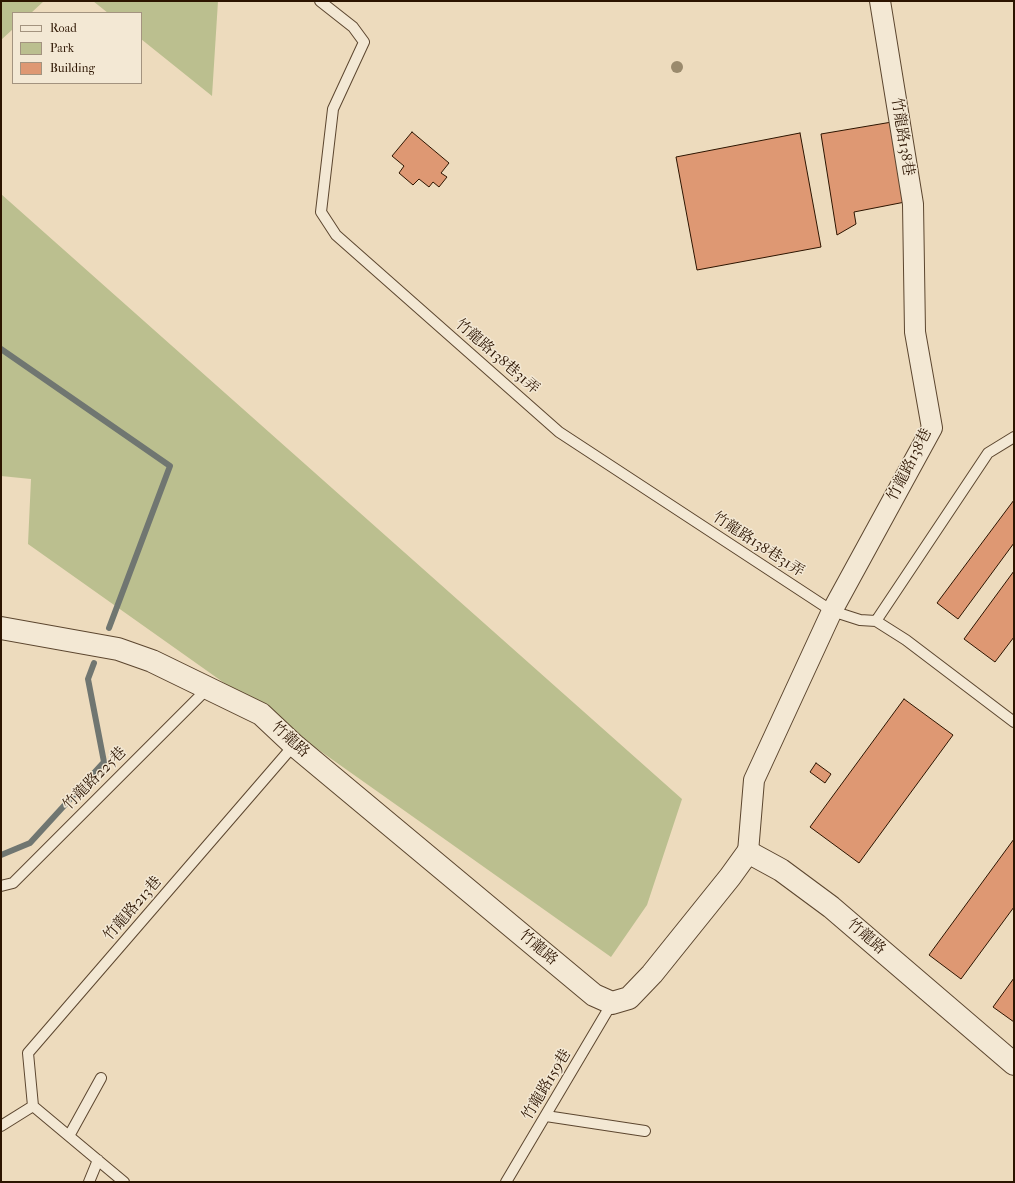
<!DOCTYPE html>
<meta charset="utf-8">
<style>
body{margin:0}
#map{position:relative;width:1015px;height:1183px;overflow:hidden;background:#eddbbd;font-family:"IM FELL French Canon",serif}
canvas{display:block}
.frame{position:absolute;inset:0;border:2px solid #2c1400;pointer-events:none}
.legend{position:absolute;left:12px;top:12px;width:130px;height:72px;box-sizing:border-box;background:#f3e8d4;border:1px solid #a3937f;margin:0;padding:5px 7px;list-style:none;font-size:12px;color:#2c1400}
.legend li{display:flex;align-items:center;gap:8px;height:20px}
.legend b{width:20px;border:1px solid #a3937f}
</style>
<div id="map">
<canvas width="1015" height="1183"></canvas>
<div class="frame"></div>
<ul class="legend">
<li><b style="height:5px;background:#f3e8d4"></b>Road</li>
<li><b style="height:11px;background:#bbbf8f"></b>Park</li>
<li><b style="height:11px;background:#de9873"></b>Building</li>
</ul>
</div>
<script>
const c = document.querySelector('canvas').getContext('2d');
c.lineJoin = 'round';
function paint(path, color) { c.fillStyle = color; c.fill(path, 'evenodd'); }
const toPath = rows => new Path2D(rows.map(r => 'M' + r).join(''));
function strokePath(path, color, width, dash) { c.strokeStyle = color; c.lineWidth = width; c.lineCap = dash ? 'butt' : 'round'; c.setLineDash(dash || []); c.stroke(path); }
function drawText(font, color, halo, rows, align = 'center') {
  c.font = font + ' "IM FELL French Canon","Noto Serif TC",serif'; c.lineWidth = 3; c.setLineDash([]); c.textBaseline = 'middle'; c.strokeStyle = halo; c.fillStyle = color; for (const [text, x, y, turn = 0] of rows) {
    c.save(); c.translate(x, y); c.rotate((+turn || 0) * Math.PI / 180); c.textAlign = isNaN(turn) ? turn : align; if (halo) c.strokeText(text, 0, 0); c.fillText(text, 0, 0); c.restore();
  }
}
paint(toPath([
 [1,1,44,1,31,13,13,13,13,29,1,40],
 [93,1,218,1,212,96,141,39,141,13,108,13],
 [1,194,682,799,647,905,611,957,28,544,31,479,1,476]
]), '#bbbf8f');
strokePath(toPath([
 [1,349,170,466,109,628],
 [1,855,30,843,104,762,88,679,94,663]
]), '#707671', 6);
const building = toPath([
 [892,122,905,202,854,212,856,224,837,235,821,134,892,122],
 [412,132,449,163,441,173,447,177,439,187,433,182,429,187,419,179,413,185,399,173,404,166,392,156,412,132],
 [800,133,821,247,697,270,676,157,800,133],
 [1014,500,1014,543,958,619,937,603,1014,500],
 [1014,571,1014,637,995,662,964,639,1014,571],
 [904,699,953,735,859,863,810,827,904,699],
 [816,763,831,774,825,783,810,772,816,763],
 [1014,839,1014,907,961,979,929,955,1014,839],
 [1014,978,1014,1022,993,1007,1014,978]
]);
paint(building, '#de9873');
strokePath(building, '#2c1400', 1);
const service = toPath([
 [320,1,353,27,364,42,333,109,321,212,336,235,559,432,832,611,860,620,876,621],
 [1014,437,988,453,876,621,906,640,1014,722],
 [1,886,13,883,208,688],
 [33,1106,28,1053,294,745],
 [546,1116,645,1131],
 [1,1126,33,1106,124,1182],
 [69,1136,101,1078],
 [89,1182,98,1160],
 [506,1182,612,1003]
]);
const minor = toPath([
 [748,852,754,780,832,611,932,428,915,332,913,204,880,1]
]);
const tertiary = toPath([
 [1,628,118,649,152,661,261,714,294,745,594,995,612,1003,629,998,652,974,730,877,748,852,781,870,831,907,1014,1064]
]);
strokePath(service, '#5c462f', 12);
strokePath(minor, '#5c462f', 22);
strokePath(tertiary, '#5c462f', 24);
strokePath(service, '#f3e8d4', 10);
strokePath(minor, '#f3e8d4', 20);
strokePath(tertiary, '#f3e8d4', 22);
c.fillStyle = '#9a8a6d';
for (const [x, y] of [
 [677,67]
]) { c.beginPath(); c.arc(x, y, 6, 0, 2 * Math.PI); c.fill(); }
drawText('15px', '#2c1400', '#f3e8d4', [
 ["竹龍路138巷",902,137,81],
 ["竹龍路138巷31弄",497,357,41],
 ["竹龍路138巷",910,465,-63],
 ["竹龍路138巷31弄",758,545,33],
 ["竹龍路",290,740,42],
 ["竹龍路225巷",95,779,-45],
 ["竹龍路213巷",133,909,-49],
 ["竹龍路",866,937,41],
 ["竹龍路",538,948,40],
 ["竹龍路159巷",547,1085,-59]
]);
</script>
